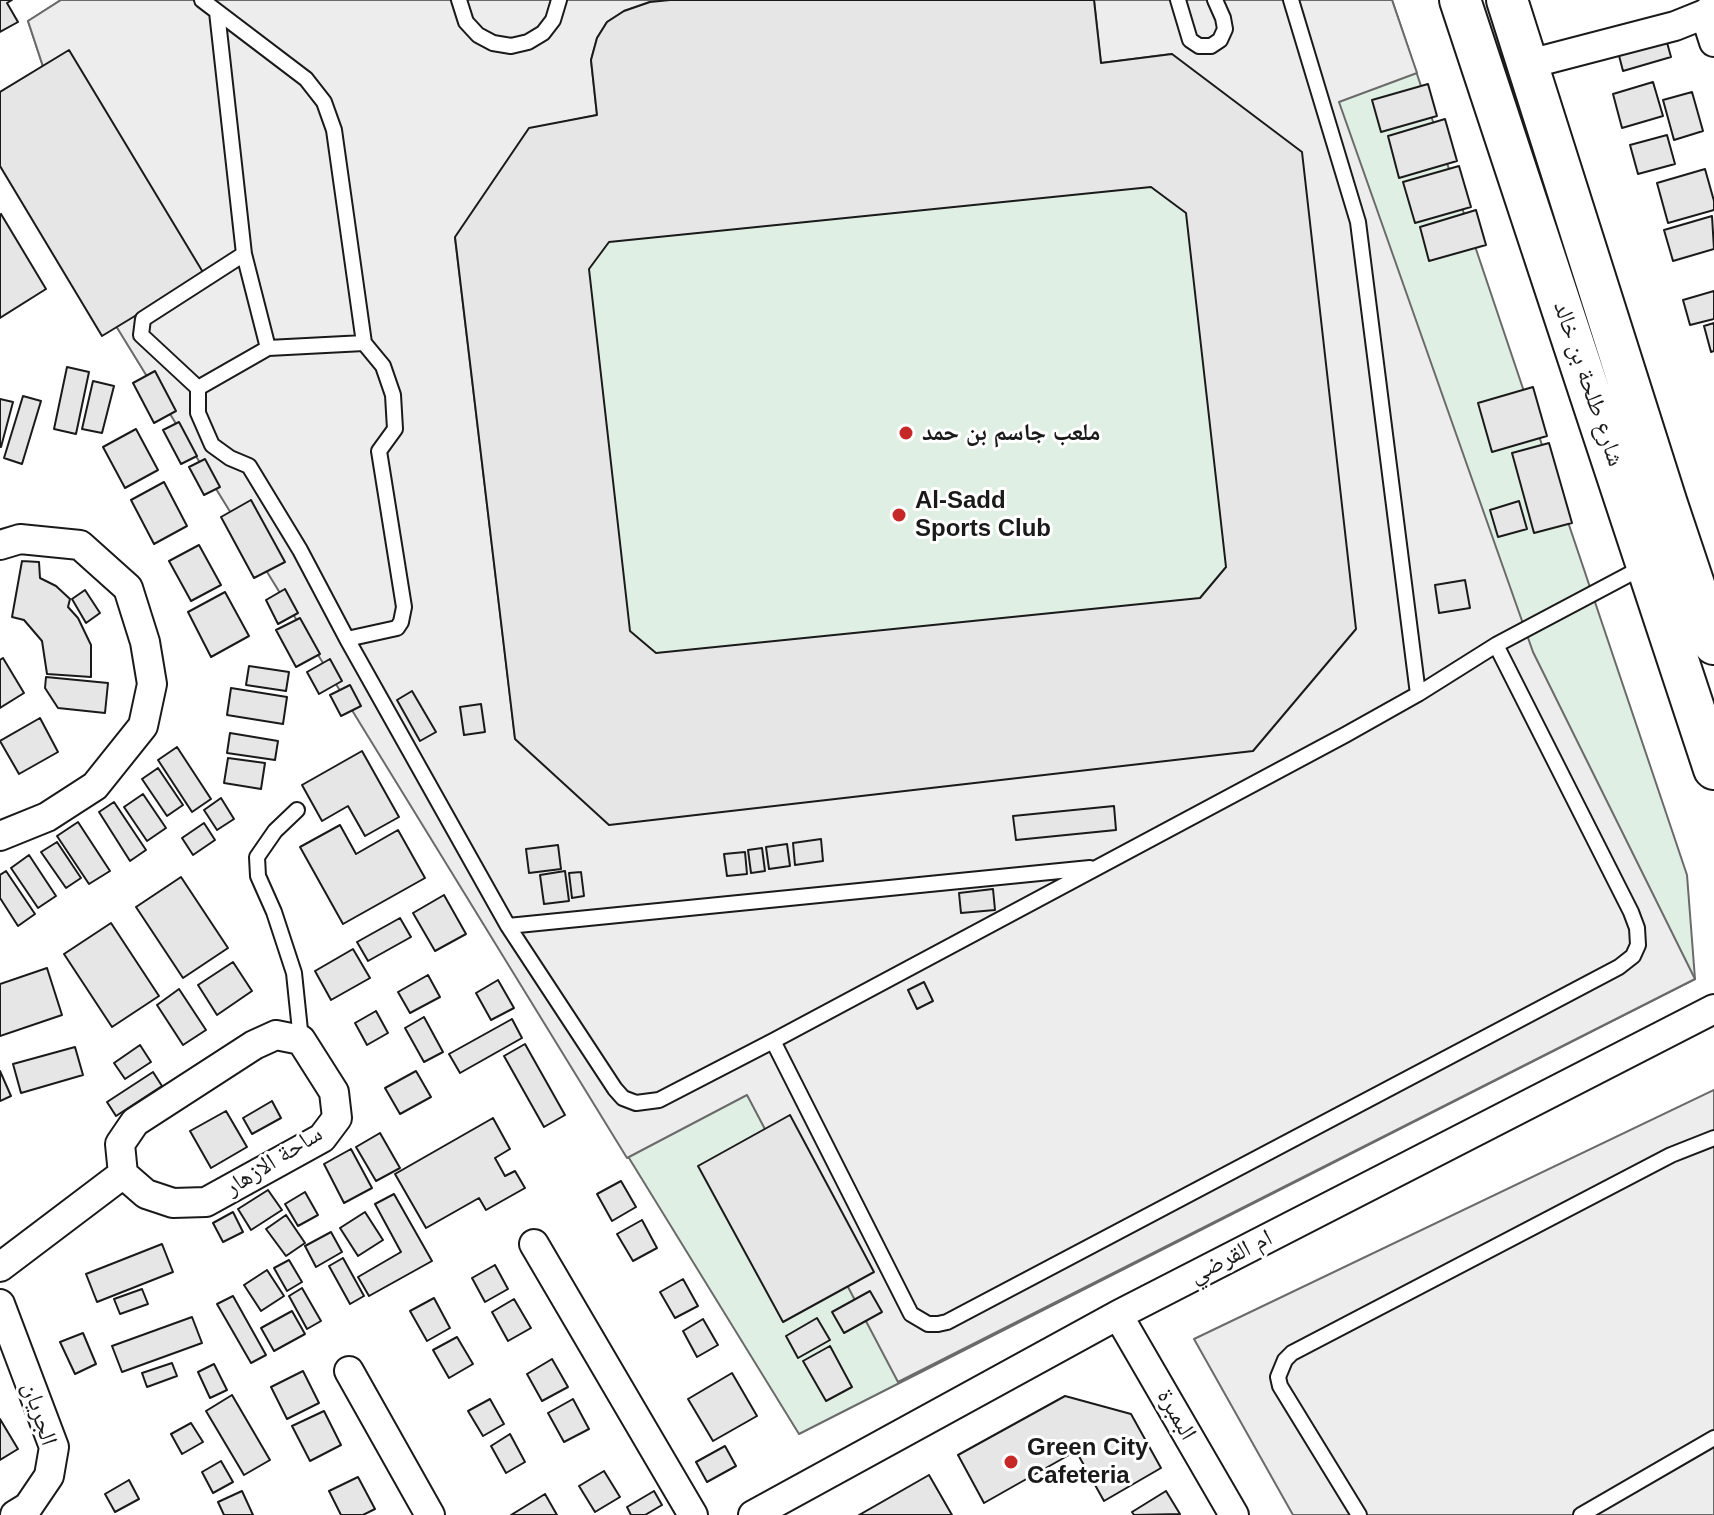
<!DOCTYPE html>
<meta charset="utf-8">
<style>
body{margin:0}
canvas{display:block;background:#fff}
</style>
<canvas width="1714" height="1515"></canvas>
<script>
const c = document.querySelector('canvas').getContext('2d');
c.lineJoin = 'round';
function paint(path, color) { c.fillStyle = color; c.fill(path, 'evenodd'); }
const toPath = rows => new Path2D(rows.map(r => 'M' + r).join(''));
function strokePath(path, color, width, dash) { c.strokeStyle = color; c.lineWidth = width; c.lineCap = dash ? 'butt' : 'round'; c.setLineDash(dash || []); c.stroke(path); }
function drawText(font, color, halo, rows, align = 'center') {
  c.font = font + ' Arial,"Noto Naskh Arabic",sans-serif'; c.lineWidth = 6; c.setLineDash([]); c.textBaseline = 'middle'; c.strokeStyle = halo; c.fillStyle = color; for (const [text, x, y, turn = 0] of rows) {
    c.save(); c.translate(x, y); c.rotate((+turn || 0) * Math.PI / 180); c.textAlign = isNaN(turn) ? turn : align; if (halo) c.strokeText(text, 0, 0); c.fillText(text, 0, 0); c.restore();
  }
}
const green = toPath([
 [61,0,1392,0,1687,875,1695,979,799,1434,11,155,60,118,28,21,61,0]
]);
paint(green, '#e0efe3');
strokePath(green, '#6a6a6a', 2);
const parking = toPath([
 [61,0,670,0,650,2,624,11,607,22,597,38,591,60,597,115,529,129,455,238,515,738,1253,751,1172,54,1101,63,1094,0,1392,0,1417,73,1339,102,1533,652,1695,979,898,1382,747,1095,627,1158,11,155,60,118,28,21,61,0],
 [1714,1090,1714,1515,1293,1515,1194,1339,1714,1090]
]);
paint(parking, '#ededed');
strokePath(parking, '#6a6a6a', 2);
const building = toPath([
 [0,0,12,0,7,3,18,22,0,32,0,0],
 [670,0,1094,0,1101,63,1172,54,1302,152,1356,629,1253,751,609,825,515,739,455,237,529,128,597,115,591,60,597,38,607,22,624,11,650,2,670,0],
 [1151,187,1186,213,1226,567,1200,598,656,653,630,631,589,269,609,242,1151,187],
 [1665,35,1671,57,1623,71,1617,48,1665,35],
 [69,50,204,274,102,336,0,166,0,92,69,50],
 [1653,82,1663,116,1622,128,1613,94,1653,82],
 [1428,84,1437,116,1381,132,1372,100,1428,84],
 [1692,92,1703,131,1674,140,1663,100,1692,92],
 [1445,119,1457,161,1399,178,1388,136,1445,119],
 [1667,135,1675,164,1638,174,1630,145,1667,135],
 [1459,166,1471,207,1415,223,1403,182,1459,166],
 [1705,169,1714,201,1714,210,1668,223,1657,183,1705,169],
 [1476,210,1486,245,1429,261,1420,227,1476,210],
 [1,214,46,289,0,318,0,215,1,214],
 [1712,216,1714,249,1673,261,1664,230,1712,216],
 [1714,291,1714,319,1690,325,1683,300,1714,291],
 [1714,323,1714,351,1711,352,1704,326,1714,323],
 [67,367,89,372,76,434,54,429,67,367],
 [155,371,176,411,154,423,133,383,155,371],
 [93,381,114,386,102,433,82,429,93,381],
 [1533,387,1547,436,1492,452,1478,403,1533,387],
 [23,396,41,401,22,464,4,458,23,396],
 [0,399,13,402,1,447,0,447,0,399],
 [179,422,197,456,181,464,163,430,179,422],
 [136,429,158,470,125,488,103,447,136,429],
 [1549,443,1572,523,1534,533,1512,453,1549,443],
 [205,459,220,487,204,495,189,467,205,459],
 [164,482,187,526,154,544,131,500,164,482],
 [251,500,285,562,254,578,221,517,251,500],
 [1519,501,1527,529,1498,537,1490,510,1519,501],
 [199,545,221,585,191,601,169,561,199,545],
 [22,561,39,562,40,578,56,586,70,599,68,607,78,618,91,645,91,677,47,674,42,641,24,620,12,617,22,561],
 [1465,580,1470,608,1439,613,1435,585,1465,580],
 [285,589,298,613,278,624,266,600,285,589],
 [85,590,100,613,86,623,72,599,85,590],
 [225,592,249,636,211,657,188,612,225,592],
 [300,618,320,654,296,667,276,630,300,618],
 [3,658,24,693,0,708,0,660,3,658],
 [330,659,342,681,319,694,307,672,330,659],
 [249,666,289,672,286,691,246,685,249,666],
 [46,677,108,683,105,713,58,708,45,688,46,677],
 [350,685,361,706,341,716,330,695,350,685],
 [231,688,287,697,283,724,227,715,231,688],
 [412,691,436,732,420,741,397,700,412,691],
 [481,704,485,732,464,735,460,707,481,704],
 [40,718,58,752,19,774,0,741,40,718],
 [230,733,278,741,275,760,227,753,230,733],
 [177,747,211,799,192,812,158,760,177,747],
 [362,751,399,817,365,836,348,806,322,821,302,785,362,751],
 [228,758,265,763,261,789,224,783,228,758],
 [158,768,183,805,167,816,142,779,158,768],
 [143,794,166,828,147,841,124,807,143,794],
 [221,798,234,819,217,830,204,810,221,798],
 [114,802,146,850,130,861,99,812,114,802],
 [1114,806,1116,830,1016,840,1013,816,1114,806],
 [78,822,110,871,89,884,57,836,78,822],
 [204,823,215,840,193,855,182,838,204,823],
 [340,825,356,854,398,830,425,878,343,924,300,847,340,825],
 [821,839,823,861,795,865,793,843,821,839],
 [57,842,81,878,66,888,41,852,57,842],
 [787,844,790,866,769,869,766,847,787,844],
 [558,845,561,869,529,873,526,849,558,845],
 [762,848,765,871,751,873,748,850,762,848],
 [745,852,747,874,727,876,724,854,745,852],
 [29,855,56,896,38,908,11,868,29,855],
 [6,871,35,914,18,926,0,898,0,875,6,871],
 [565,871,569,901,544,904,540,875,565,871],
 [581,872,584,896,572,898,569,873,581,872],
 [181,877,228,948,183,978,136,907,181,877],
 [993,889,995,910,961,913,959,893,993,889],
 [444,895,466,934,435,951,413,913,444,895],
 [400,918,411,937,368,961,357,942,400,918],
 [111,923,159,996,112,1027,64,954,111,923],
 [353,949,370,978,331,1000,315,971,353,949],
 [233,962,252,991,217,1015,198,985,233,962],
 [47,968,62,1015,0,1036,0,984,47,968],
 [428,975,440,997,410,1013,398,992,428,975],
 [498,980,514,1008,491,1020,476,993,498,980],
 [924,982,933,1001,917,1009,908,990,924,982],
 [179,989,206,1030,183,1045,157,1005,179,989],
 [376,1011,388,1033,367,1045,355,1023,376,1011],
 [424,1017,443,1052,424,1062,405,1028,424,1017],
 [512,1019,522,1038,460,1073,449,1054,512,1019],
 [525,1044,565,1115,544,1127,504,1056,525,1044],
 [140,1045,151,1062,125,1079,114,1063,140,1045],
 [75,1047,83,1075,21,1093,13,1064,75,1047],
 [0,1071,11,1096,0,1101,0,1071],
 [416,1071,431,1097,400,1114,385,1088,416,1071],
 [153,1072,162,1086,116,1116,107,1102,153,1072],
 [272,1101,281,1118,252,1134,243,1118,272,1101],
 [226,1111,247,1147,211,1168,190,1131,226,1111],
 [790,1115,874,1272,783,1322,698,1166,790,1115],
 [493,1118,510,1149,495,1158,505,1176,515,1171,525,1188,486,1210,479,1198,426,1228,395,1174,493,1118],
 [380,1133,400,1168,376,1181,356,1147,380,1133],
 [351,1149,372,1188,344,1203,324,1164,351,1149],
 [621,1181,636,1207,612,1221,597,1194,621,1181],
 [268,1190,282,1210,251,1230,238,1209,268,1190],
 [305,1192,318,1215,298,1226,285,1204,305,1192],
 [394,1194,432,1261,369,1296,358,1277,401,1252,375,1204,394,1194],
 [233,1212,243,1232,223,1242,213,1223,233,1212],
 [365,1212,383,1240,358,1256,340,1228,365,1212],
 [286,1215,305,1243,286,1256,266,1229,286,1215],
 [642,1220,657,1248,633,1261,617,1234,642,1220],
 [331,1232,342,1252,316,1267,305,1246,331,1232],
 [162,1244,173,1272,97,1302,86,1274,162,1244],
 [343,1258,364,1296,350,1304,329,1266,343,1258],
 [289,1260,302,1282,287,1291,274,1268,289,1260],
 [495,1265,508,1289,485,1302,472,1278,495,1265],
 [267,1270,284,1296,261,1311,244,1285,267,1270],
 [683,1279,698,1306,675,1318,660,1292,683,1279],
 [302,1288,321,1321,307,1329,289,1296,302,1288],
 [142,1289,148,1304,120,1314,114,1299,142,1289],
 [870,1291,882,1312,844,1333,832,1312,870,1291],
 [233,1296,266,1355,251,1363,217,1304,233,1296],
 [434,1298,450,1328,427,1341,410,1311,434,1298],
 [514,1299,531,1328,508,1341,492,1312,514,1299],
 [292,1311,305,1334,274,1351,261,1328,292,1311],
 [192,1317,202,1343,122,1372,112,1346,192,1317],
 [817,1318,830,1340,798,1358,786,1336,817,1318],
 [703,1319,718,1345,697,1357,683,1331,703,1319],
 [83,1333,96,1364,75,1374,60,1342,83,1333],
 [457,1337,473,1364,449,1378,433,1350,457,1337],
 [830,1346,852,1387,826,1401,803,1361,830,1346],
 [552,1359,568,1387,542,1401,527,1374,552,1359],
 [172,1363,177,1376,147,1387,142,1373,172,1363],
 [214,1364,227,1390,210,1398,198,1372,214,1364],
 [303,1371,319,1403,287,1419,271,1387,303,1371],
 [732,1373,757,1416,713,1441,688,1399,732,1373],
 [232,1395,270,1460,244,1475,206,1411,232,1395],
 [1065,1396,1131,1414,1161,1468,1104,1501,1076,1451,984,1503,958,1455,1065,1396],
 [490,1399,504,1424,483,1436,468,1411,490,1399],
 [573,1399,589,1429,564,1442,548,1413,573,1399],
 [324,1411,341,1445,310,1461,292,1426,324,1411],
 [0,1419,18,1449,0,1460,0,1419],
 [191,1423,203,1442,182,1454,171,1434,191,1423],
 [510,1434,525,1462,506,1473,491,1446,510,1434],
 [725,1446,736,1466,707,1482,696,1462,725,1446],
 [221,1461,233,1482,213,1493,202,1472,221,1461],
 [604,1471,620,1497,595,1512,579,1486,604,1471],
 [929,1475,952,1515,859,1515,929,1475],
 [358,1477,375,1509,363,1515,341,1515,329,1491,358,1477],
 [129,1480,139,1499,115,1512,105,1494,129,1480],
 [242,1491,253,1515,224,1515,218,1502,242,1491],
 [654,1491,662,1505,645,1515,631,1515,627,1507,654,1491],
 [1166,1491,1180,1514,1134,1515,1132,1512,1166,1491],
 [545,1494,557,1515,511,1515,545,1494]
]);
paint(building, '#e6e6e6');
strokePath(building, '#1a1a1a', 2);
const lane = toPath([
 [202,0,306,79,324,102,334,130,364,343,383,366,393,395,395,429,379,451,404,607,401,622,397,628,347,639],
 [459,0,466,22,478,35,493,43,511,46,528,42,543,33,553,20,559,0],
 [1178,0,1190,40,1199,46,1211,46,1220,40,1225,29,1223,18,1215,0],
 [1291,0,1358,222,1418,694],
 [217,12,244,254,268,348],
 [244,254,143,319,141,335,198,388,198,413,212,445,230,458,249,466,300,550,347,639,508,926,615,1089,623,1098,636,1103,659,1100,773,1041,1345,735,1418,694,1496,645,1643,567],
 [198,388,268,348,364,343],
 [297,810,275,831,257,857,258,876,274,912,294,973,301,1040],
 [508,926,1090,868],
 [773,1041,911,1314,928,1324,938,1324,947,1322,1619,967,1633,956,1638,945,1637,928,1631,912,1496,645],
 [1359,1515,1280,1386,1278,1377,1285,1360,1292,1353,1671,1155,1714,1138],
 [1581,1515,1714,1438]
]);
const street = toPath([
 [1705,14,1714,42],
 [1529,64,1675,26,1705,14,1714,7],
 [0,545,20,539,80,545,128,588,145,642,152,684,143,726,95,786,47,817,0,836],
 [276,1035,301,1040,334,1092,337,1118,322,1138,206,1202,173,1203,146,1194,123,1174,120,1144,135,1122,254,1045,276,1035],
 [534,1244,693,1515],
 [0,1267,123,1174],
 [0,1304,54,1447,49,1476,28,1507,15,1515],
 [1118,1315,1234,1515],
 [349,1371,430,1515],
 [753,1515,1118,1315,1714,1009]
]);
const secondary = toPath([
 [1460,0,1714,769],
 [1507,0,1667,504,1714,644]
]);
strokePath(lane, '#1a1a1a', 18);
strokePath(street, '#1a1a1a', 32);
strokePath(secondary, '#1a1a1a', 44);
strokePath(lane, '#fff', 14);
strokePath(street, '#fff', 28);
strokePath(secondary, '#fff', 40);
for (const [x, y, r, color] of [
 [906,433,8,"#c62828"],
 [899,515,8,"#c62828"],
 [1011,1462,8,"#c62828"]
]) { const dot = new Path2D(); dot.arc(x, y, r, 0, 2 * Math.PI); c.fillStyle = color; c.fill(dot); strokePath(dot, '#fff', 3); }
drawText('24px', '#1a1a1a', '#fff', [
 ["شارع طلحة بن خالد",1588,384,71],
 ["ساحة الازهار",274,1161,-32],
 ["ام القرضي",1231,1257,-27],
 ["الجريان",39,1414,72],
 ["البمبرة",1176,1415,60]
]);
drawText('bold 24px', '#1a1a1a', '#fff', [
 ["ملعب جاسم بن حمد",922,433],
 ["Al-Sadd",915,501],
 ["Sports Club",915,529],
 ["Green City",1027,1448],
 ["Cafeteria",1027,1476]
], 'left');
</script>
